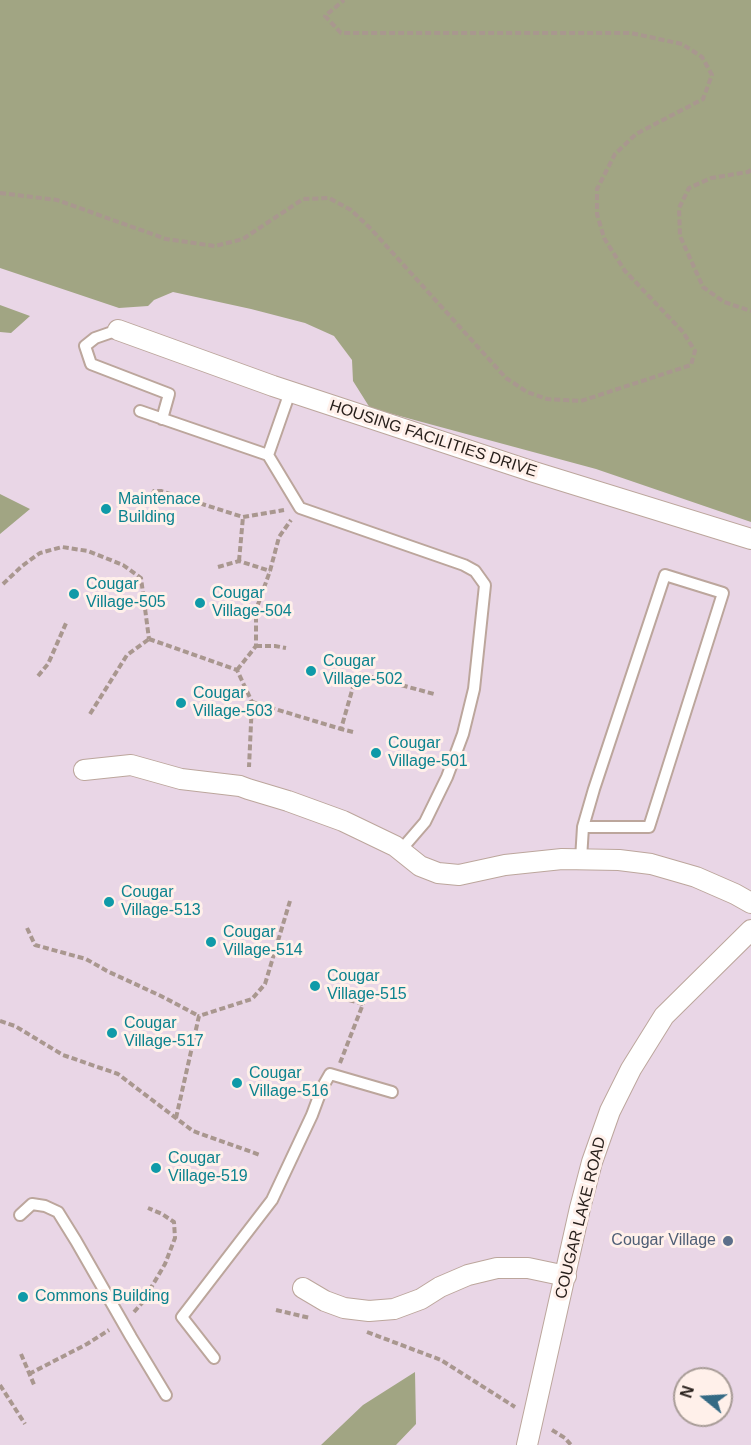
<!DOCTYPE html>
<style>
body{margin:0}
#map{position:relative;width:751px;height:1445px;overflow:hidden;background:#f8e1d6;font-family:Helvetica,sans-serif}
canvas{display:block}
.north{position:absolute;left:673px;top:1367px;width:60px;height:60px;box-sizing:border-box;background:#fff0ea;border:2px solid #a89c97;border-radius:50%;rotate:288deg;font-size:16px;font-weight:700;line-height:24px;text-align:center;color:#261e1a}
.north::after{content:'';display:block;margin:auto;width:21px;height:27px;background:#346a85;clip-path:polygon(50% 0,100% 100%,50% 72%,0 100%)}
</style>
<div id="map">
<canvas width="751" height="1445"></canvas>
<div class="north">N</div>
</div>
<script>
const c = document.querySelector('canvas').getContext('2d');
c.lineJoin = 'round';
function paint(path, color) { c.fillStyle = color; c.fill(path, 'evenodd'); }
const toPath = rows => new Path2D(rows.map(r => 'M' + r).join(''));
function strokePath(path, color, width, dash) { c.strokeStyle = color; c.lineWidth = width; c.lineCap = dash ? 'butt' : 'round'; c.setLineDash(dash || []); c.stroke(path); }
function drawText(font, color, halo, rows, align = 'center') {
  c.font = font + ' Helvetica,sans-serif'; c.lineWidth = 6; c.setLineDash([]); c.textBaseline = 'middle'; c.strokeStyle = halo; c.fillStyle = color; for (const [text, x, y, turn = 0] of rows) {
    c.save(); c.translate(x, y); c.rotate((+turn || 0) * Math.PI / 180); c.textAlign = isNaN(turn) ? turn : align; if (halo) c.strokeText(text, 0, 0); c.fillText(text, 0, 0); c.restore();
  }
}
paint(toPath([
 [0,0,751,0,751,1445,0,1445],
 [685,1379,721,1379,721,1415,685,1415]
]), '#e9d6e6');
paint(toPath([
 [0,0,751,0,751,522,596,469,370,408,353,381,352,360,334,336,305,323,251,309,173,292,154,300,148,306,119,308,0,268],
 [0,305,30,316,11,333,0,332],
 [0,494,30,509,0,534],
 [415,1372,416,1424,396,1445,321,1445,363,1405]
]), '#a1a583');
const service = toPath([
 [118,330,95,338,85,346,91,364,169,394,162,419],
 [290,392,268,455,300,508,464,565,475,571,485,585,474,689,463,734,447,777,425,822,400,851],
 [140,411,268,455],
 [581,859,583,827,594,789,665,575,723,593,649,827,583,827],
 [20,1215,32,1204,45,1206,58,1212,76,1241,131,1337,166,1395],
 [214,1358,182,1317,272,1200,312,1115,322,1088,330,1074,392,1092]
]);
const minor = toPath([
 [118,330,273,386,534,472,751,539],
 [84,770,131,765,181,779,240,786,248,789,288,801,343,821,395,846,420,866,438,873,459,875,505,865,562,859,619,860,651,864,696,877,735,894,751,903],
 [303,1288,325,1301,344,1308,369,1311,394,1309,421,1299,440,1287,468,1275,497,1268,528,1268,566,1276],
 [527,1445,580,1208,592,1162,610,1111,631,1069,664,1016,751,930]
]);
strokePath(service, '#bca69c', 14);
strokePath(minor, '#bca69c', 22);
strokePath(toPath([
 [751,170,748,172,711,178,689,188,679,208,680,236,703,287,724,302,751,311],
 [0,193,57,200,166,239,215,246,243,239,303,199,329,198,351,210,371,229,506,378,527,392,547,399,581,401,691,365,695,351,683,332,625,271,604,238,597,214,597,189,615,154,636,134,703,99,712,75,702,57,682,44,631,33,341,33,325,16,344,0],
 [149,505,154,491,161,491,243,517,284,510],
 [239,561,243,517],
 [218,567,239,561,270,571],
 [3,584,22,566,40,553,62,547,88,551,123,565,141,578,149,639],
 [149,639,237,670,252,702,249,767],
 [256,646,275,646,286,648],
 [237,670,256,646,256,610,270,571,279,537,291,520],
 [38,676,48,664,67,621],
 [252,702,341,729],
 [90,714,127,655,149,639],
 [353,732,341,729,357,673,434,694],
 [27,928,35,945,86,959,107,971,161,996,199,1016],
 [0,1021,15,1026,63,1055,118,1074,193,1131,260,1155],
 [340,1063,363,1004,349,1000],
 [176,1118,199,1016,252,999,265,984,290,901],
 [276,1310,310,1318],
 [134,1312,142,1303,165,1264,175,1238,174,1222,162,1214,148,1208],
 [367,1332,441,1360,515,1407],
 [21,1354,35,1387],
 [29,1374,87,1344,109,1330],
 [0,1385,25,1424],
 [552,1430,565,1438,571,1445]
]), '#a9978f', 4, [6, 3]);
strokePath(service, '#fff', 10);
strokePath(minor, '#fff', 20);
for (const [x, y, r, color] of [
 [106,509,6,"#0f9aa8"],
 [74,594,6,"#0f9aa8"],
 [200,603,6,"#0f9aa8"],
 [311,671,6,"#0f9aa8"],
 [181,703,6,"#0f9aa8"],
 [376,753,6,"#0f9aa8"],
 [109,902,6,"#0f9aa8"],
 [211,942,6,"#0f9aa8"],
 [315,986,6,"#0f9aa8"],
 [112,1033,6,"#0f9aa8"],
 [237,1083,6,"#0f9aa8"],
 [156,1168,6,"#0f9aa8"],
 [728,1241,6,"#5c6f8a"],
 [23,1297,6,"#0f9aa8"]
]) { const dot = new Path2D(); dot.arc(x, y, r, 0, 2 * Math.PI); c.fillStyle = color; c.fill(dot); strokePath(dot, '#fff0ea', 2); }
drawText('16px', '#261e1a', '#fff0ea', [
 ["HOUSING FACILITIES DRIVE",433,439,18],
 ["COUGAR LAKE ROAD",581,1218,-76]
]);
drawText('16px', '#0d838f', '#fff0ea', [
 ["Maintenace",118,500],
 ["Building",118,518],
 ["Cougar",86,585],
 ["Village-505",86,603],
 ["Cougar",212,594],
 ["Village-504",212,612],
 ["Cougar",323,662],
 ["Village-502",323,680],
 ["Cougar",193,694],
 ["Village-503",193,712],
 ["Cougar",388,744],
 ["Village-501",388,762],
 ["Cougar",121,893],
 ["Village-513",121,911],
 ["Cougar",223,933],
 ["Village-514",223,951],
 ["Cougar",327,977],
 ["Village-515",327,995],
 ["Cougar",124,1024],
 ["Village-517",124,1042],
 ["Cougar",249,1074],
 ["Village-516",249,1092],
 ["Cougar",168,1159],
 ["Village-519",168,1177],
 ["Commons Building",35,1297]
], 'left');
drawText('16px', '#4e5e75', '#fff0ea', [
 ["Cougar Village",716,1241]
], 'right');
</script>
